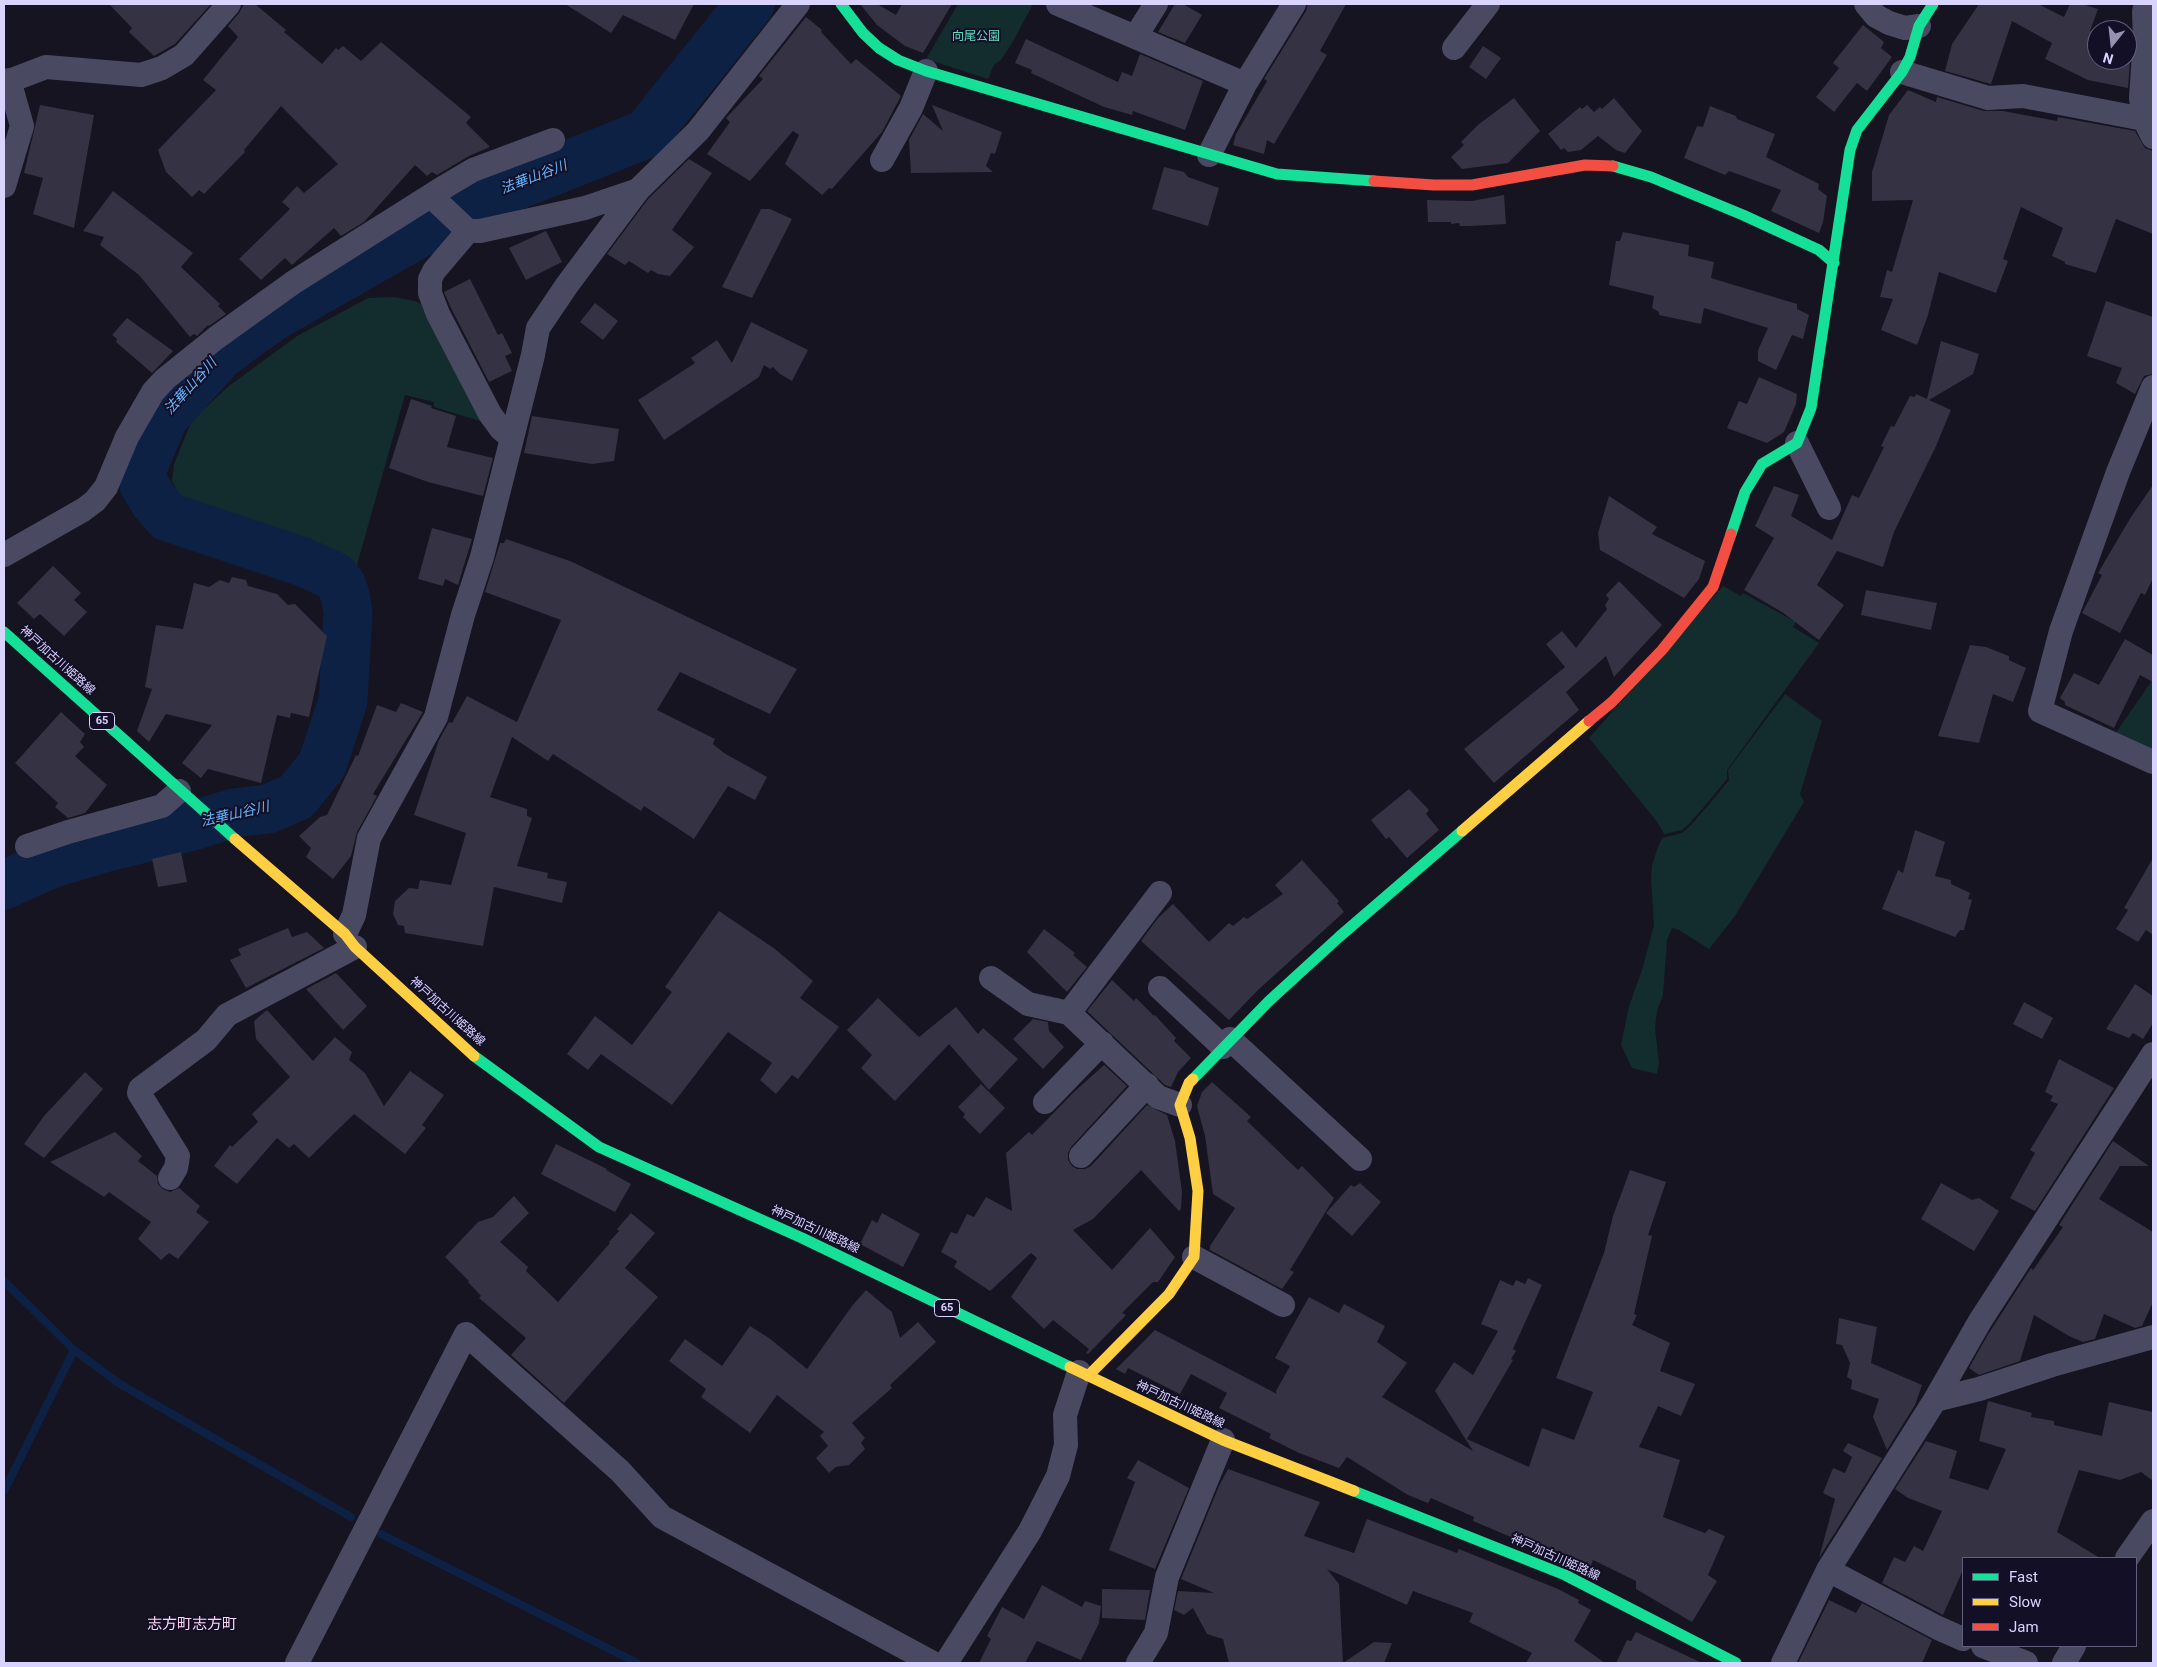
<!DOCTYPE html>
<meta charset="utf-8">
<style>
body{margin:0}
#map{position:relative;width:2157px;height:1667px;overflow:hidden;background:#161421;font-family:Roboto,sans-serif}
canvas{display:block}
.frame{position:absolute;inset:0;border:5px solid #d9d4ff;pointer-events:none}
.legend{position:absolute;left:1962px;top:1557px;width:175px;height:90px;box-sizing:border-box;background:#130f26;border:1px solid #625e7d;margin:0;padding:6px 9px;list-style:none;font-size:15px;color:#d9d4ff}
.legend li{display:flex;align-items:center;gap:10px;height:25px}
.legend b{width:25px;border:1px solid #625e7d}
.north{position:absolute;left:2087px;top:20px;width:50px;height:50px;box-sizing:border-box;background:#130f26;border:1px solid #625e7d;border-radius:50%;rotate:196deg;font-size:14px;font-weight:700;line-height:20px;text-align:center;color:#d9d4ff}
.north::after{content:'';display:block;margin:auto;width:18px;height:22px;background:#9591b1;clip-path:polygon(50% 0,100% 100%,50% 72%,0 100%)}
</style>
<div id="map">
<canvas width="2157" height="1667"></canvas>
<div class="frame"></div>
<ul class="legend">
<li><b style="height:6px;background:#16e098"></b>Fast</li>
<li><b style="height:6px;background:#ffcf43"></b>Slow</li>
<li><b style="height:6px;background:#f24e42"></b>Jam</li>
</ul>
<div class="north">N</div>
</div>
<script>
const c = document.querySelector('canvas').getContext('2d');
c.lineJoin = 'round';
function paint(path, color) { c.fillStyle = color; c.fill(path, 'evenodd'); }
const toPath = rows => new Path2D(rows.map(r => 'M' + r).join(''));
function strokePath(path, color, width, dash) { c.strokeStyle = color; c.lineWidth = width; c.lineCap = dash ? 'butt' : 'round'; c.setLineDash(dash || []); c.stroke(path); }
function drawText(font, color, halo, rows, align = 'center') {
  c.font = font + ' Roboto,"Noto Sans JP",sans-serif'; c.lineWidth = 4; c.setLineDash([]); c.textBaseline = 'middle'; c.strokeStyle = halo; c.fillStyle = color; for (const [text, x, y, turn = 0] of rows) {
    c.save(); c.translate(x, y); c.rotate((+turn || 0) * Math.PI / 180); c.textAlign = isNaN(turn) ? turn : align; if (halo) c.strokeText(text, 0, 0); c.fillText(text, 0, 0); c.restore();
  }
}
paint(toPath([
 [958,4,1031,4,1032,6,1011,45,1001,60,994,65,988,79,926,59],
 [395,297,415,301,430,308,490,424,434,407,434,402,405,395,355,572,328,564,259,536,227,527,204,516,182,500,172,481,174,464,192,420,229,386,297,336,368,298],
 [1723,586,1741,596,1743,593,1796,622,1793,627,1819,643,1727,770,1727,779,1709,801,1689,824,1682,830,1664,834,1658,823,1589,738],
 [2153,679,2153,751,2115,734],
 [1785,694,1822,721,1800,794,1804,802,1735,916,1709,949,1679,930,1672,928,1667,940,1663,995,1657,1011,1655,1028,1659,1063,1657,1074,1632,1068,1621,1045,1629,1006,1642,970,1654,925,1651,878,1652,865,1658,847,1662,838,1682,833,1691,825,1711,802,1729,780,1728,770]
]), '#132c2d');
strokePath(toPath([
 [4,1281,74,1350,120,1384,351,1517],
 [4,1491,74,1350],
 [381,1534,637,1663]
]), '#0d2144', 8);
strokePath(toPath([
 [4,885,53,863,104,848,189,827,234,813,268,809,296,797,322,765,343,701,348,613,346,599,342,586,334,576,303,562,168,517,154,501,144,484,141,471,164,417,220,355,247,335,274,316,442,220,457,209,646,134,750,4]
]), '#0d2144', 49);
paint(toPath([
 [109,4,211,4,175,44,154,56,129,32,132,28],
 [244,4,255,4,286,30,284,32,322,64,336,48,338,50,343,46,361,61,381,42,471,117,466,123,490,147,469,156,437,175,432,172,427,176,415,165,364,222,341,236,334,228,292,265,285,258,261,280,239,259,290,209,282,202,297,186,304,193,338,164,281,106,244,150,245,152,204,194,199,190,192,197,166,172,158,150,216,90,203,80,238,37,228,26,239,13],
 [565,4,694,4,675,40,623,15,611,33],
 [860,4,877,4,896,15,902,4,952,4,923,53,905,46,877,25],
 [1175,4,1183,4,1202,15,1185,43,1158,32],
 [1308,4,1346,4,1320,51,1327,55,1274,144,1267,140,1264,154,1233,145,1236,134,1267,81,1264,79,1306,11],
 [1979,4,2038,4,2064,17,2070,4,2082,4,2098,9,2090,31,2097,34,2097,60,2127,60,2127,48,2131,48,2128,88,2088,80,2045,59,2052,43,2012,21,1991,84,1945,71,1952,44],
 [806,17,822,30,821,32,851,64,856,59,901,96,882,132,832,189,829,188,822,195,785,164,799,135,793,131,750,181,707,154,730,122,726,118,763,79,759,76],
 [1863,25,1884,42,1881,48,1892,57,1867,91,1857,83,1834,112,1816,97,1839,68,1833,63],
 [1026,39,1118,82,1122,72,1132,76,1140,54,1203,81,1185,130,1133,111,1132,115,1104,107,1031,73,1032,70,1015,63],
 [1483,46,1501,58,1486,79,1469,67],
 [1908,90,1936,102,1937,97,1984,111,2003,111,2057,121,2058,117,2135,131,2145,148,2153,151,2153,234,2116,219,2096,273,2065,264,2065,262,2052,256,2063,228,2021,207,2003,259,2008,261,1996,293,1939,272,1928,315,1917,345,1881,330,1893,299,1880,297,1887,270,1892,272,1913,200,1872,201,1872,172,1889,115],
 [1514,98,1540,131,1508,163,1462,169,1451,157,1464,145,1461,142,1479,124],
 [1614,98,1642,131,1625,153,1616,150,1598,136,1581,150,1568,152,1564,148,1561,150,1548,134,1580,107,1582,109,1587,105,1594,112,1600,107,1602,109],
 [40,105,94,115,74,228,33,214,43,178,24,173],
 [932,105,1002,132,995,154,991,153,986,166,993,172,911,173,909,140,923,114,943,131],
 [1710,106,1736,116,1737,119,1775,134,1766,157,1819,184,1818,189,1827,196,1823,222,1819,233,1771,211,1781,190,1729,171,1725,175,1684,158,1697,126,1703,127],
 [689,159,712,173,672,230,694,247,670,276,658,274,651,270,648,273,629,261,625,265,607,254,648,199],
 [1164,167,1184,172,1188,177,1219,188,1208,226,1152,209],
 [113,191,193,253,181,267,220,304,218,306,226,314,209,326,208,325,197,336,194,334,190,337,139,275,100,245,104,237,83,231],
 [1504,195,1506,224,1471,226,1460,226,1459,223,1451,224,1451,222,1428,222,1427,200,1472,201],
 [761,209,770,209,792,219,752,298,722,287],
 [546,231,562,262,526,280,509,248],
 [1623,232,1689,245,1688,256,1714,262,1711,278,1797,304,1797,309,1809,315,1803,339,1792,335,1776,370,1758,361,1758,350,1768,328,1704,308,1701,324,1659,315,1659,312,1652,308,1654,296,1609,285,1616,241,1620,241],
 [470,279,498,335,502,333,512,353,505,356,512,371,489,382,451,308,444,292],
 [2106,301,2153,317,2153,374,2144,376,2135,394,2116,383,2122,368,2087,356],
 [595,303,618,321,603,340,580,322],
 [127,318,173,351,152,373,116,342,117,339,112,335],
 [751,322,808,350,792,381,780,374,773,367,770,369,764,365,759,377,664,440,638,400,695,363,691,358,717,340,732,363],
 [1941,341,1979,354,1973,374,1929,400,1951,410,1936,446,1894,532,1883,567,1837,551,1817,585,1844,605,1819,640,1782,612,1744,590,1774,538,1755,526,1774,486,1799,495,1791,516,1832,540,1852,495,1859,498,1884,447,1881,446,1891,426,1894,427,1910,396,1915,397,1916,394,1927,399],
 [1759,377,1797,394,1796,404,1784,432,1767,443,1727,428,1739,401,1747,404],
 [411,399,432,406,431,408,456,416,447,447,493,458,483,496,428,482,389,468],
 [532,416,619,429,614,461,592,464,524,453],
 [2153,485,2153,578,2145,595,2141,593,2120,633,2082,613,2102,575,2098,573,2131,517],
 [1609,496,1657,527,1652,534,1705,561,1699,579,1684,598,1600,550,1598,533],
 [432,528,472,539,458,585,445,579,443,586,418,579],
 [506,539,570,561,797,669,770,714,680,672,657,710,715,739,713,744,724,753,767,777,755,800,728,786,694,839,644,806,641,811,553,754,548,761,512,737,490,797,527,809,527,816,532,818,517,866,548,873,547,878,567,882,562,903,494,887,483,946,405,933,404,926,398,925,393,914,395,901,409,888,418,889,420,880,451,885,466,833,414,815,439,740,449,722,452,723,467,696,517,722,561,620,485,592,500,543,504,543],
 [53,566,81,593,74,600,87,612,64,636,40,614,34,619,17,603],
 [232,577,246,580,248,586,277,594,288,605,295,604,327,636,309,717,291,713,290,718,277,715,261,783,208,769,201,778,182,763,212,725,166,714,149,742,137,731,152,689,145,687,156,625,183,629,194,583,209,587,220,580,229,583],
 [1619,581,1662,625,1614,677,1606,656,1566,692,1579,710,1494,783,1464,749,1565,667,1546,644,1562,631,1576,648,1607,609,1605,605,1609,599,1606,595],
 [1866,590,1937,603,1931,630,1861,615],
 [2125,639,2153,655,2153,682,2140,675,2114,728,2065,705,2065,702,2060,698,2074,673,2099,685],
 [1970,645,1986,647,2009,656,2009,660,2026,668,2013,702,1993,694,1979,743,1938,736],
 [401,703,423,712,373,794,377,796,357,832,351,856,333,879,306,857,311,848,299,836,320,817,327,815,356,755,358,756,377,705,396,712],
 [61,712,85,734,80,742,84,747,75,756,107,785,85,813,68,818,55,807,58,803,15,763],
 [1409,789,1429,810,1426,814,1439,830,1407,858,1389,837,1386,839,1371,820],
 [1915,830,1945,842,1935,876,1951,880,1951,884,1970,893,1968,899,1972,900,1964,930,1960,930,1955,937,1882,909,1898,870,1903,873],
 [181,852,187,882,158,887,152,859],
 [2153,858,2153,935,2146,930,2138,942,2116,929,2128,910,2124,908],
 [1302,860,1339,901,1337,903,1344,912,1258,990,1229,1020,1141,941,1158,918,1173,904,1209,942,1229,923,1233,926,1244,917,1247,919,1283,894,1275,885],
 [719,911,775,949,813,981,800,998,839,1027,798,1079,792,1075,776,1094,760,1080,772,1063,728,1032,672,1105,601,1054,588,1070,567,1054,595,1016,632,1045,672,992,665,987],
 [288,928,292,937,307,932,324,948,246,988,230,960,241,955,238,949],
 [1044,929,1075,953,1073,955,1087,967,1067,992,1027,952],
 [336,973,367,1006,343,1030,306,989],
 [1112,980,1134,1001,1136,998,1154,1016,1155,1015,1176,1038,1174,1041,1191,1058,1178,1072,1171,1087,1165,1085,1087,1011],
 [2135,984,2153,996,2153,1023,2143,1039,2133,1033,2129,1038,2106,1029],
 [878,998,919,1037,956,1007,978,1034,983,1028,1018,1059,989,1090,949,1044,895,1101,861,1068,872,1055,847,1030],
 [2024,1002,2053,1018,2042,1039,2013,1024],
 [267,1010,313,1061,335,1037,352,1052,349,1060,365,1073,384,1106,410,1071,444,1095,422,1125,426,1128,405,1154,354,1114,309,1158,294,1144,289,1148,277,1138,237,1184,214,1166,230,1145,232,1147,258,1122,252,1114,290,1077,256,1039,254,1021],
 [1033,1019,1048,1022,1049,1031,1064,1047,1043,1069,1013,1039],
 [2059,1059,2114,1088,2035,1211,2010,1198,2035,1153,2030,1150,2058,1104,2050,1101,2053,1096,2045,1092],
 [1104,1065,1127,1086,1071,1147,1068,1153,1068,1160,1072,1166,1077,1169,1085,1169,1091,1166,1147,1105,1167,1115,1175,1141,1182,1192,1181,1209,1179,1211,1141,1170,1093,1219,1073,1230,1112,1270,1150,1228,1175,1257,1158,1282,1153,1282,1122,1313,1126,1315,1088,1354,1086,1353,1089,1349,1053,1320,1044,1329,1011,1297,1037,1258,1031,1253,990,1291,954,1267,957,1261,941,1252,951,1232,957,1234,967,1214,974,1217,986,1197,1012,1211,1006,1153,1029,1132,1032,1135,1074,1092],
 [85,1072,103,1089,44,1158,24,1144,44,1116],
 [1212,1082,1251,1117,1247,1121,1298,1170,1302,1166,1334,1198,1290,1270,1294,1272,1282,1289,1210,1250,1210,1246,1235,1208,1213,1194,1205,1136,1197,1106,1202,1092],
 [981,1084,1005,1108,980,1134,963,1117,965,1114,958,1107],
 [115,1132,142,1156,138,1161,157,1176,158,1184,163,1189,170,1192,179,1188,200,1206,196,1212,209,1222,178,1259,169,1253,161,1260,138,1239,151,1222,109,1192,104,1197,50,1162],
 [2113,1141,2149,1166,2120,1166,2099,1199,2153,1232,2153,1302,2142,1326,2135,1328,2104,1314,2095,1339,2083,1342,2069,1336,2034,1315,2020,1361,1979,1375,1969,1368,1987,1336,2031,1268,2033,1270,2063,1227,2059,1225],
 [556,1144,607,1169,606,1170,631,1184,615,1212,541,1174],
 [1630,1170,1666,1182,1648,1235,1652,1236,1634,1314,1637,1315,1632,1325,1670,1343,1660,1371,1695,1384,1681,1416,1658,1406,1639,1447,1680,1460,1663,1517,1705,1533,1709,1529,1725,1536,1708,1575,1717,1581,1692,1622,1636,1589,1636,1581,1593,1560,1589,1570,1473,1521,1474,1517,1431,1498,1428,1503,1408,1495,1347,1457,1339,1468,1299,1453,1269,1438,1271,1434,1219,1408,1227,1393,1191,1374,1180,1394,1128,1368,1125,1374,1116,1369,1155,1330,1277,1394,1276,1391,1290,1366,1275,1358,1309,1297,1339,1313,1344,1304,1385,1326,1377,1342,1407,1363,1382,1397,1473,1451,1435,1391,1454,1362,1473,1375,1498,1331,1481,1324,1500,1280,1513,1286,1516,1280,1525,1284,1528,1278,1542,1285,1513,1349,1516,1351,1511,1359,1513,1360,1467,1439,1529,1467,1542,1428,1574,1440,1593,1392,1556,1378,1604,1253,1613,1216],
 [1360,1183,1381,1202,1352,1236,1326,1213,1351,1185,1354,1187],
 [1941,1183,1972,1200,1979,1198,1999,1211,1974,1251,1921,1219],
 [514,1196,529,1213,500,1242,528,1267,526,1271,558,1302,610,1243,609,1242,619,1231,617,1229,631,1213,655,1233,625,1268,658,1297,564,1403,511,1355,526,1338,479,1298,481,1296,468,1282,469,1281,445,1257,478,1222,493,1217],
 [882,1213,920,1234,903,1267,860,1244,872,1220,877,1223],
 [866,1290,892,1312,900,1338,918,1322,936,1342,890,1385,892,1388,852,1423,865,1438,861,1443,865,1449,849,1465,836,1467,829,1473,816,1458,828,1446,820,1436,824,1432,777,1395,750,1433,701,1397,706,1389,669,1361,685,1339,722,1366,750,1326,769,1338,807,1369,852,1306],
 [1839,1318,1877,1327,1871,1363,1922,1385,1915,1405,1887,1450,1873,1417,1879,1399,1851,1389,1852,1380,1847,1377,1850,1363,1842,1345,1836,1344],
 [1988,1401,2032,1413,2031,1417,2054,1421,2054,1425,2102,1436,2109,1402,2153,1412,2153,1481,2141,1472,2120,1480,2079,1470,2057,1532,2100,1558,1963,1558,1963,1570,1943,1615,1882,1583,1894,1557,1905,1562,1914,1546,1923,1551,1942,1511,1908,1498,1895,1489,1926,1441,1957,1451,1949,1478,1988,1490,2006,1449,1979,1441],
 [1848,1443,1882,1458,1819,1558,1835,1499,1823,1493,1833,1468,1845,1473,1852,1457,1843,1451],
 [1138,1460,1189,1488,1155,1569,1109,1550,1135,1482,1127,1478],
 [1228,1469,1320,1502,1304,1536,1354,1553,1367,1519,1457,1553,1459,1549,1558,1589,1579,1600,1578,1603,1591,1610,1574,1641,1605,1663,1526,1663,1532,1653,1469,1622,1473,1613,1413,1591,1407,1605,1327,1569,1339,1584,1343,1663,1374,1642,1392,1643,1384,1663,1229,1663,1223,1639,1207,1634,1193,1608,1184,1615,1174,1610,1178,1591,1214,1593,1181,1579,1219,1486],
 [1042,1585,1082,1607,1085,1601,1101,1606,1099,1623,1081,1660,1037,1641,1025,1663,979,1663,991,1639,987,1636,1002,1607,1024,1619],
 [1102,1589,1150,1590,1145,1620,1102,1618],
 [1829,1600,1856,1613,1862,1603,1932,1640,1922,1663,1798,1663],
 [1636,1632,1702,1663,1616,1663,1627,1640,1631,1641]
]), '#343243');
strokePath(toPath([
 [1058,4,1245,84],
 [1866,4,1876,16,1889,23,1905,28,1919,26],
 [2146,4,2144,12,2145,38,2141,98,2144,119,2153,137],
 [1136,36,1156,4],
 [1454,48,1488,4],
 [1902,72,1988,98,2023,96,2144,119],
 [4,83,46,67,141,75,162,68,184,55,229,4],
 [1209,155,1245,84,1294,4],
 [882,160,911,108,926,71],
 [4,186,22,126,9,80],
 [431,196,468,231,480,231,585,208,638,190],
 [468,231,434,271,430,279,430,293,438,314,490,414,501,429,512,438],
 [2153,387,2118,472,2061,631,2040,711,2153,762],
 [1797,443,1829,508],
 [4,555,83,510,95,501,106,487,127,437,153,392,165,379,216,338,294,282,446,186,473,170,553,140],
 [27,846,68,832,162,806,179,791],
 [345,934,354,915,369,838,436,717,463,615,482,557,533,355,538,328,567,285,638,190,698,131,798,4],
 [991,978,1028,1004,1069,1013,1158,1097,1180,1105],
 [1160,988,1223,1047],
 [1069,1013,1160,893],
 [1230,1039,1360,1159],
 [1045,1102,1102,1043],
 [1081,1156,1147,1085],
 [170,1178,176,1168,178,1156,139,1093,140,1089,206,1040,227,1015,355,947],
 [1194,1257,1283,1305],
 [1935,1400,1979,1389,2052,1365,2153,1337],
 [2127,1558,2153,1521],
 [1828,1570,1938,1628,1963,1639],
 [1983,1646,2026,1663],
 [297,1663,466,1334,620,1471,662,1517,933,1663],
 [946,1663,1030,1531,1058,1476,1066,1445,1065,1415,1079,1372],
 [1138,1663,1156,1633,1167,1577,1223,1440],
 [1783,1663,1828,1570,1935,1400,1980,1321,2153,1054],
 [2064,1663,2074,1646]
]), '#4a4962', 24);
strokePath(toPath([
 [841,4,863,33,879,48,898,60,926,71,1277,174,1374,181],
 [1613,166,1651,177,1743,215,1819,250,1834,263],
 [1731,534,1745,492,1762,464,1797,443,1811,408,1850,150,1857,130,1902,72,1910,57,1919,26,1933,4],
 [4,632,235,839],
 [474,1056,599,1147,802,1238,1070,1367],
 [1193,1079,1269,1001,1339,937,1462,831],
 [1354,1491,1565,1575,1736,1663]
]), '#16e098', 11);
strokePath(toPath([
 [1462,831,1589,721],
 [235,839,345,934,355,947,474,1056],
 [1070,1367,1223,1440,1354,1491],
 [1088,1376,1169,1294,1194,1257,1198,1191,1190,1138,1180,1105,1189,1083,1193,1079]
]), '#ffcf43', 11);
strokePath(toPath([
 [1374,181,1434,185,1472,185,1585,165,1613,166],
 [1589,721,1612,702,1662,650,1713,587,1731,534]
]), '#f24e42', 11);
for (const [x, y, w] of [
 [102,721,25],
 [947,1308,25]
]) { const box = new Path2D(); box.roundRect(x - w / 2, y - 8.5, w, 17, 4); c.fillStyle = '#130f26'; c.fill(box); strokePath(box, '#d9d4ff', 1); }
drawText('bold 11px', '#d9d4ff', null, [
 ["65",102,721],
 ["65",947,1308]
]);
drawText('12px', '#5fe0c0', '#130f26', [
 ["向尾公園",976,37]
]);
drawText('12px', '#d9d4ff', '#130f26', [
 ["神戸加古川姫路線",57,661,42],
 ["神戸加古川姫路線",447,1012,42],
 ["神戸加古川姫路線",815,1230,25],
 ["神戸加古川姫路線",1180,1405,25],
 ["神戸加古川姫路線",1555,1558,24]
]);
drawText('italic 14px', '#62b6ff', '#130f26', [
 ["法華山谷川",534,178,-21],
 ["法華山谷川",191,387,-48],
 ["法華山谷川",235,815,-13]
]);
drawText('15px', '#ffd6f0', '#130f26', [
 ["志方町志方町",192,1625]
]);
</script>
